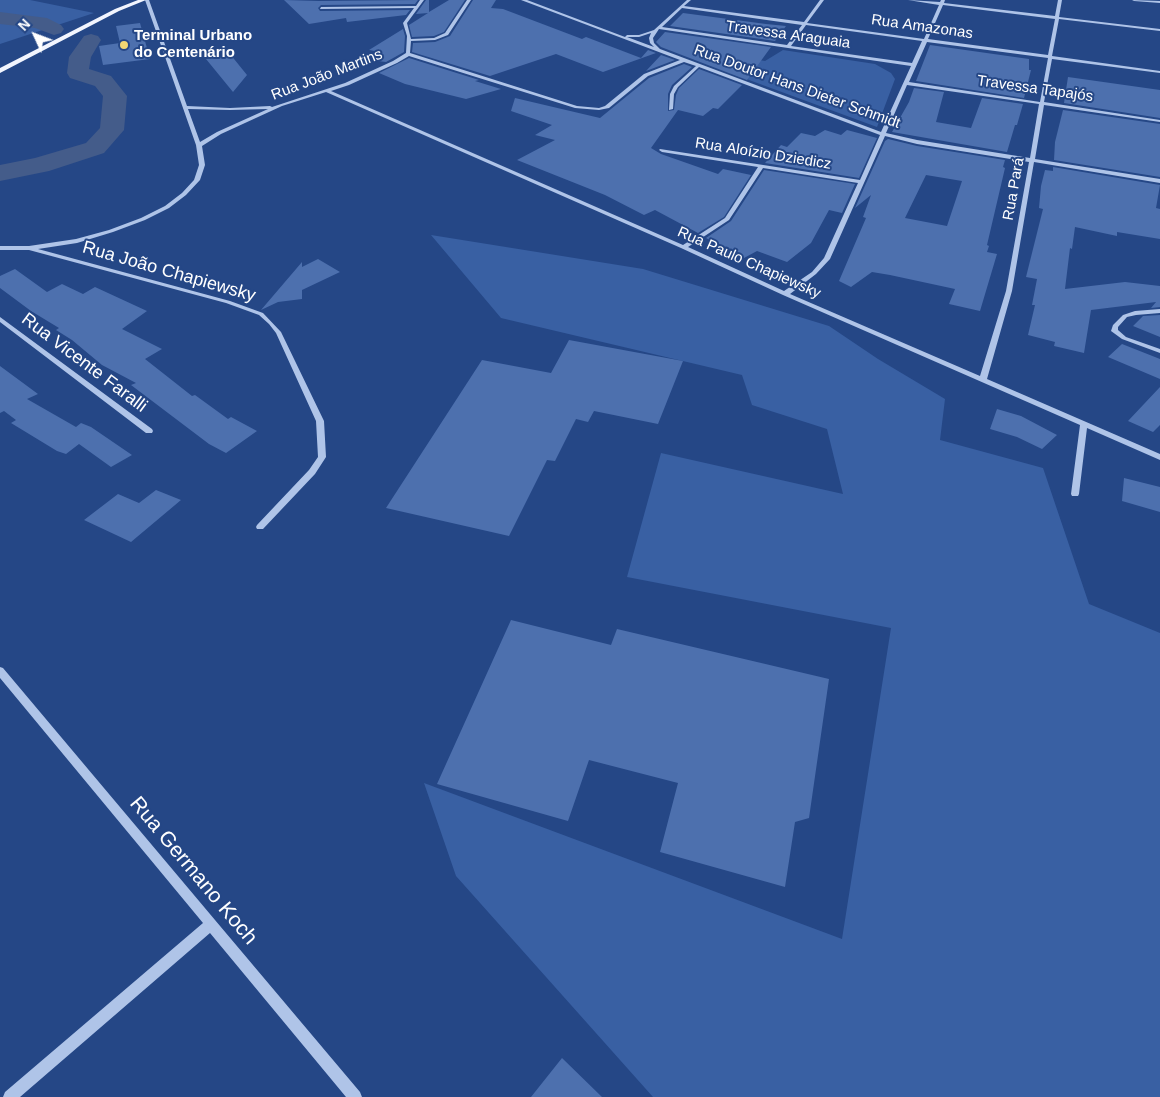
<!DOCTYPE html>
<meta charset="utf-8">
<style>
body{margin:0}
#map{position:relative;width:1160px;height:1097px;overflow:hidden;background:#254786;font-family:Helvetica,sans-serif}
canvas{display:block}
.north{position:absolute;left:10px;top:10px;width:50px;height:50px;-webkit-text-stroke:4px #254786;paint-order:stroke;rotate:313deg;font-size:14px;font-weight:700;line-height:20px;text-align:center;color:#fff}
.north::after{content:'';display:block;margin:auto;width:18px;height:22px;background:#fff;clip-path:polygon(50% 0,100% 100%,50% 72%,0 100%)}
</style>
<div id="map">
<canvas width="1160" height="1097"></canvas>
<div class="north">N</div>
</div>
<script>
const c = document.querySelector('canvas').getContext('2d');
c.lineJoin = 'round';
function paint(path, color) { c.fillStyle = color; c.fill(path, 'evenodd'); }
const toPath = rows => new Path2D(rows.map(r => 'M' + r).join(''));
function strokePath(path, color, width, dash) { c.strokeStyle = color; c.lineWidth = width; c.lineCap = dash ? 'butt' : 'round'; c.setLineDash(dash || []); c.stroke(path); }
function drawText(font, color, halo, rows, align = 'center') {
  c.font = font + ' Helvetica,sans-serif'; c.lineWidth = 4; c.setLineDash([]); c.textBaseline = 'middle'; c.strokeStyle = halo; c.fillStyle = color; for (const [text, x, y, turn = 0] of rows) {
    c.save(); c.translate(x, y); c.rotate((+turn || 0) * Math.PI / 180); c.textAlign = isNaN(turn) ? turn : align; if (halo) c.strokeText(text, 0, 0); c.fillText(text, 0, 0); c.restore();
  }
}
paint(toPath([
 [0,0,30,0,94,13,0,44],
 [783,50,875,64,891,73,895,79,877,127,730,73,747,58,765,61],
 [431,235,643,269,829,326,878,359,945,399,940,440,1043,468,1089,604,1160,633,1160,1097,653,1097,456,876,424,783,842,939,891,628,627,577,661,453,843,494,827,429,752,405,742,375,501,318]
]), '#3960a3');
paint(toPath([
 [0,12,47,18,61,25,64,29,61,33,54,35,35,28,0,24,0,12],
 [91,34,98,36,101,40,91,57,89,69,111,76,127,96,124,130,104,153,49,171,0,181,0,165,35,158,86,143,100,128,103,96,95,86,70,78,67,73,69,57,84,36,91,34]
]), '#445c8a');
paint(toPath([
 [284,0,319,1,418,0,415,4,321,5,318,8,320,11,410,10,406,15,347,22,346,18,309,24],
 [426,0,429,0,429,12,449,0,465,0,444,32,434,36,412,37,409,25,428,13,416,14],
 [473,0,496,0,491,8,503,9,582,39,586,37,641,58,648,50,656,53,603,72,556,54,490,76,412,52,413,43,435,42,450,36],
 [683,13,766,24,786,26,775,41,670,26],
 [140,23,150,59,103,65,99,46,120,43,116,26],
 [403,29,405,36,404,52,386,62,369,60,380,52,369,50],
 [665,32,771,47,747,80,661,47,656,42],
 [930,45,1029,59,1029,70,1031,70,1024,98,916,81],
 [230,54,247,75,233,92,206,59],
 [661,55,675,60,646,71],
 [409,58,479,80,475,81,501,89,466,99,405,84,379,73],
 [684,64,692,67,672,85,668,94,668,111,674,110,676,95,679,88,699,69,742,85,718,109,713,108,703,116,678,110,651,148,661,154,718,174,723,169,751,175,724,217,698,233,655,210,644,215,605,195,517,160,555,140,535,135,552,125,511,111,515,98,600,118,649,78],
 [1068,77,1160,90,1160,118,1064,103],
 [914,88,944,92,936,122,971,128,982,98,1023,104,1017,125,1015,125,1007,152,892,132,909,102],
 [1063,110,1160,124,1160,177,1054,160,1055,142],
 [825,130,841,135,847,130,877,138,859,178,765,163,781,145,787,147,801,133,815,136],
 [888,139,917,146,1005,160,1003,167,1005,168,987,245,989,246,987,252,997,254,980,311,949,304,955,289,890,275,872,272,851,287,839,281,866,218,863,217,871,195,855,208,885,141],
 [926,175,962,181,947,226,905,218],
 [1053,167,1160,185,1156,208,1160,209,1160,239,1117,232,1117,236,1075,227,1072,249,1070,248,1065,289,1125,282,1160,286,1160,307,1151,308,1156,302,1091,310,1084,353,1054,346,1055,342,1028,335,1035,305,1032,305,1037,279,1026,277,1043,209,1039,208,1041,186,1045,170,1053,171],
 [764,170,855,184,842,213,829,210,811,243,787,262,757,251,744,258,706,238,731,221],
 [318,259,340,272,302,290,302,299,278,302,261,310,302,262,302,267],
 [15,269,47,292,62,284,83,294,95,287,147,311,122,329,162,349,145,359,192,396,195,395,228,419,231,417,257,431,226,453,209,444,131,385,136,383,102,365,72,340,56,330,59,328,31,311,0,288,0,276],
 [1160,315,1160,337,1133,326,1143,316],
 [569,340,683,361,658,424,594,411,588,422,576,419,555,461,547,460,509,536,386,508,482,360,551,373],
 [1122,344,1160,359,1160,379,1108,357],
 [0,366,38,394,27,399,76,427,81,423,91,427,132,455,111,467,79,444,66,454,57,451,11,423,16,420,4,411,0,413],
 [1160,387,1160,425,1153,432,1128,421],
 [997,409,1021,416,1057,435,1042,449,1017,437,990,429],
 [1124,478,1160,487,1160,512,1122,501],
 [156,490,181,500,131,542,84,520,118,494,139,503],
 [511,620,611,645,617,629,829,679,809,818,795,822,785,887,660,852,678,783,589,760,568,821,437,784],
 [562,1058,602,1097,531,1097]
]), '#4d70ae');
paint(toPath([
 [145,0,149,0,187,106,230,108,270,106,272,107,345,83,393,61,406,53,407,36,403,23,414,8,320,9,321,7,416,6,420,0,424,0,407,23,411,39,434,38,445,33,467,0,471,0,448,35,435,40,411,41,410,53,577,106,599,108,605,106,644,74,680,60,521,0,527,0,625,37,627,35,639,35,654,30,687,0,691,0,684,6,804,22,820,0,824,0,807,23,924,39,939,5,908,0,940,2,941,0,945,0,944,3,1055,16,1058,0,1062,0,1059,17,1160,29,1160,31,1059,19,1052,56,1160,71,1160,73,1052,59,1044,102,1160,120,1160,122,1044,105,1035,159,1160,179,1160,183,1034,162,1012,291,987,379,1160,454,1160,460,1087,428,1079,494,1078,496,1072,496,1071,494,1080,425,783,295,681,248,326,92,282,106,221,134,202,146,205,165,200,180,186,195,169,208,145,220,113,232,77,243,38,249,230,301,263,313,281,332,324,421,326,457,315,474,263,529,257,529,256,527,257,525,309,470,318,457,316,421,276,333,269,324,259,315,226,303,29,250,0,250,0,246,29,246,76,239,109,230,141,218,165,206,182,193,194,180,199,165,196,145,145,0],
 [943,5,1055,19,1048,55,928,39,943,5],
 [682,8,802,25,787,45,662,27,682,8],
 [806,25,922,41,912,63,791,46,806,25],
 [659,29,788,48,911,66,881,132,660,49,654,43,653,38,659,29],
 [651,33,649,38,650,43,654,47,627,37,639,37,651,33],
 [927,42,1048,58,1040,102,909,82,927,42],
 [409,56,575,108,599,110,609,108,648,76,684,62,696,66,674,86,670,94,669,110,673,109,674,94,678,87,699,67,880,135,860,180,660,149,659,150,662,152,758,167,725,218,683,245,331,91,349,85,397,63,409,56],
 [907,85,1039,104,1030,158,917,140,886,133,907,85],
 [188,109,230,110,268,109,217,132,200,142,188,109],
 [885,136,917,144,1029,162,1006,291,980,376,790,294,816,274,830,259,885,136],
 [763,168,858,183,824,258,812,272,784,291,688,247,729,220,763,168],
 [1132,0,1160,1,1160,3,1134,1,1132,0],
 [1160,309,1160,313,1136,315,1127,317,1118,327,1118,330,1126,337,1160,349,1160,353,1122,339,1111,331,1113,325,1123,315,1135,311,1160,309],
 [0,317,152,429,153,431,152,433,146,433,0,322,0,317],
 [0,667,3,668,215,920,360,1092,362,1097,346,1097,210,933,20,1097,3,1097,5,1092,203,923,0,678,0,667]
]), '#afc4e8');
paint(toPath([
 [138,0,146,0,119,11,0,73,0,68,115,9,138,0]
]), '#f2f5fe');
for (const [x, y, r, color] of [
 [124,45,5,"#f3d873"]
]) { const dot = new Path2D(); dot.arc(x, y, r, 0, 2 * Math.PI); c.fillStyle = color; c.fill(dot); strokePath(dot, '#254786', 2); }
drawText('15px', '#fff', '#254786', [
 ["Rua Amazonas",922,27,8],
 ["Travessa Araguaia",788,35,8],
 ["Rua João Martins",327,75,-21],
 ["Rua Doutor Hans Dieter Schmidt",797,87,20],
 ["Travessa Tapajós",1035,89,8],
 ["Rua Aloízio Dziedicz",763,154,9],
 ["Rua Pará",1014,189,-80],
 ["Rua Paulo Chapiewsky",749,263,24]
]);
drawText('bold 15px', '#fff', '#254786', [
 ["Terminal Urbano",134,36],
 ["do Centenário",134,53]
], 'left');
drawText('18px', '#fff', '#254786', [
 ["Rua João Chapiewsky",169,272,16],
 ["Rua Vicente Faralli",84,363,37]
]);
drawText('21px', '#fff', '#254786', [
 ["Rua Germano Koch",193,871,50]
]);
</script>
